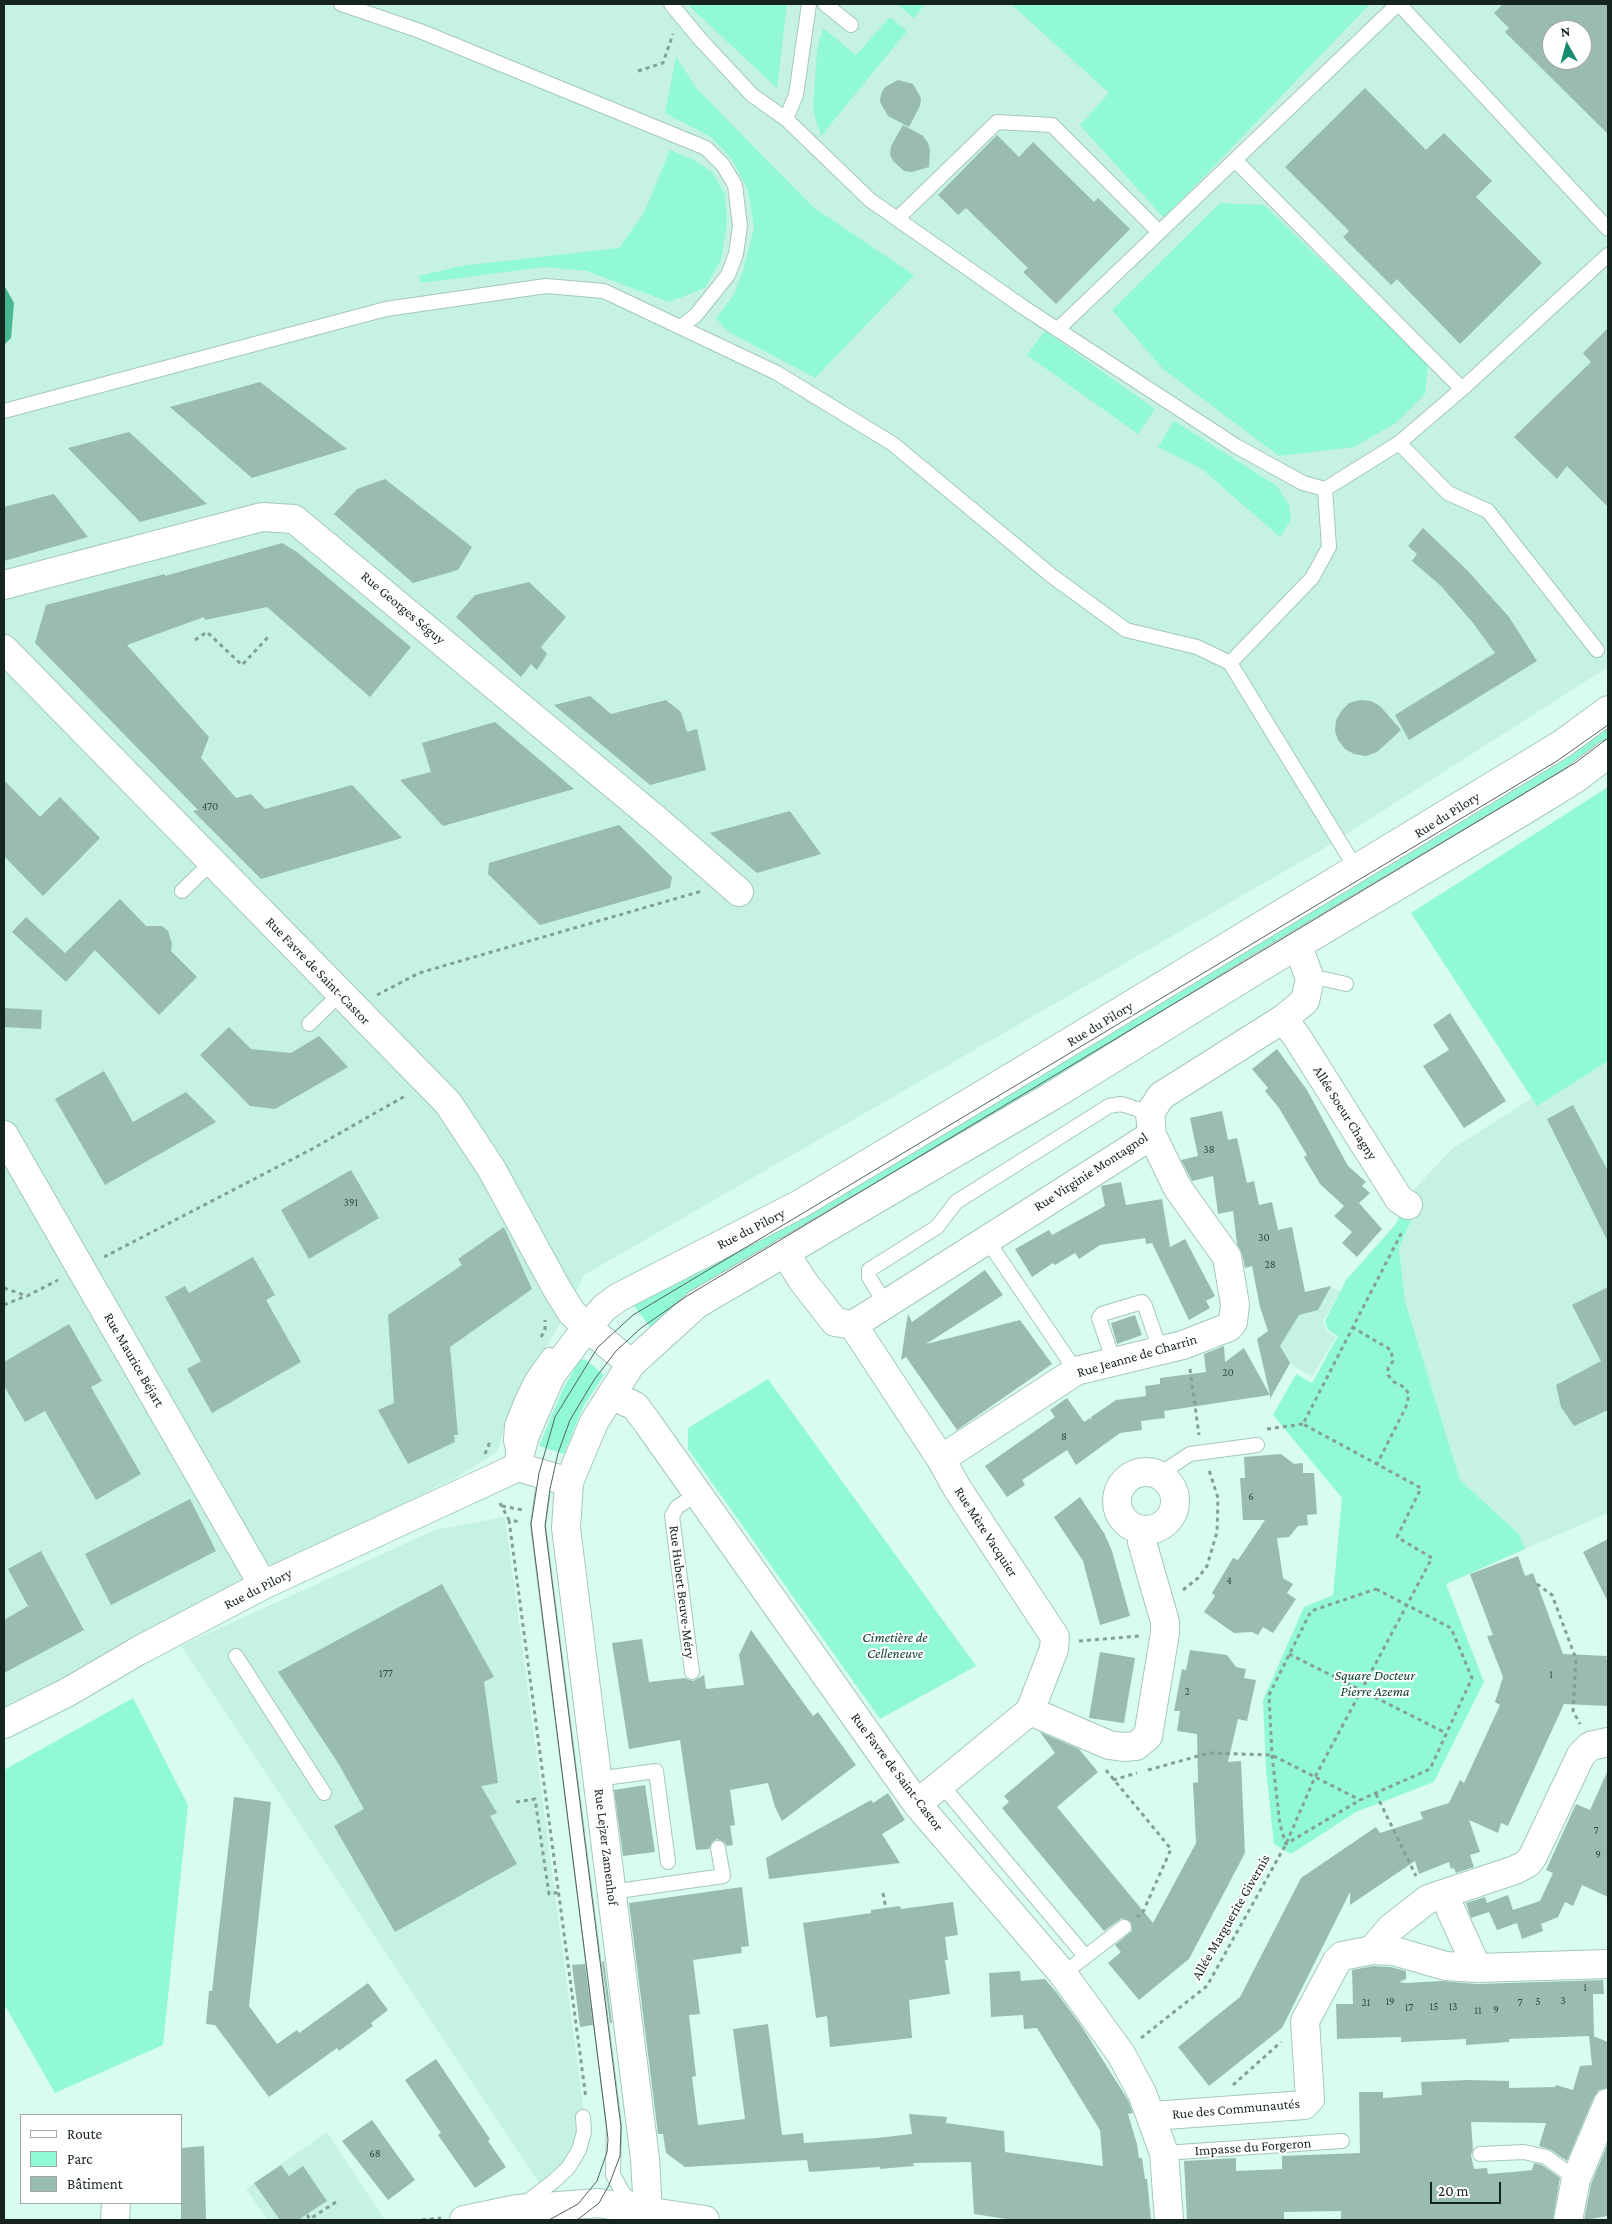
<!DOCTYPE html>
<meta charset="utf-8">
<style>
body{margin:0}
#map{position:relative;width:1612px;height:2224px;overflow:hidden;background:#d8fcee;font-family:"Crimson Pro",serif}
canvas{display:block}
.frame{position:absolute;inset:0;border:5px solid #16241f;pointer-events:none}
.legend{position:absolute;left:20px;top:2114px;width:162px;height:90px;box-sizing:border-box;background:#fff;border:1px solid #a2a7a5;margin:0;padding:6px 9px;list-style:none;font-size:15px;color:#16241f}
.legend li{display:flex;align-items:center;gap:10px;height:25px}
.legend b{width:25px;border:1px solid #a2a7a5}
.north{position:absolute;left:1542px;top:20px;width:50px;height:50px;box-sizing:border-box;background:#fff;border:1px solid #a2a7a5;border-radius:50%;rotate:353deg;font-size:14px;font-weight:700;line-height:20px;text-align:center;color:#16241f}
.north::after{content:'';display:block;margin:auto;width:18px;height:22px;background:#188c6e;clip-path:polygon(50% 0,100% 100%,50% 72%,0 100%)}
.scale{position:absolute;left:1430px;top:2182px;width:71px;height:22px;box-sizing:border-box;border:2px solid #16241f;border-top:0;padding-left:6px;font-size:15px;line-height:18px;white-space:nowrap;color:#16241f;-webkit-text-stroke:4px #fff;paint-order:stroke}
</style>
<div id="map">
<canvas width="1612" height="2224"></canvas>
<div class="frame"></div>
<ul class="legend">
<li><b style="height:6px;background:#fff"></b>Route</li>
<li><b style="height:14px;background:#92f9d6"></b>Parc</li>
<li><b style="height:14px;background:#99bcaf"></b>Bâtiment</li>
</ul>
<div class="north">N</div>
<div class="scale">20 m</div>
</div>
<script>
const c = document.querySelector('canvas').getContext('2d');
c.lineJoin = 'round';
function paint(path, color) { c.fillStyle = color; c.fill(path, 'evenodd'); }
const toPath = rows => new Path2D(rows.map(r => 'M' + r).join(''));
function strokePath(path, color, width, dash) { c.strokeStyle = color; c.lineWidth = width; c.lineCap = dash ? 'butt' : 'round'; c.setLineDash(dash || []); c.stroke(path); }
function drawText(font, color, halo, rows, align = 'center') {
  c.font = font + ' "Crimson Pro",serif'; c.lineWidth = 4; c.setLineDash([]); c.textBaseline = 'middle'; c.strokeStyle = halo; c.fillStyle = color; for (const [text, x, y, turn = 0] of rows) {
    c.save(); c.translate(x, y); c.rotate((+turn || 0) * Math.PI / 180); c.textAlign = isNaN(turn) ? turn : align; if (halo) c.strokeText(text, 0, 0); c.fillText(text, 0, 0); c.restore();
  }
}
paint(toPath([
 [4,4,1608,4,1608,667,1323,849,584,1275,557,1329,516,1396,505,1425,498,1451,459,1476,148,1631,4,1711],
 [1552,30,1582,30,1582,60,1552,60],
 [1608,1061,1608,1513,1525,1549,1519,1534,1460,1480,1405,1301,1399,1248,1412,1219,1407,1211,1408,1196,1452,1149,1532,1098,1537,1105],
 [1330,1286,1340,1292,1323,1321,1327,1332,1336,1337,1312,1377,1290,1363,1279,1383,1260,1352,1257,1339],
 [505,1517,587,2135,545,2192,181,1646,435,1530],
 [327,2132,384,2219,372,2220,268,2220,246,2189]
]), '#c5f2e1');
paint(toPath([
 [691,4,787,4,777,88,690,7],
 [899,4,925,4,914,18,898,5],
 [1011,4,1370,4,1164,218,1080,125,1109,93],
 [890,17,907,31,821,136,813,111,817,50,823,28,856,55],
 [676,57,697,89,813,207,914,275,815,378,727,331,716,318,733,296,744,268,754,228,748,190,731,158,711,137,665,113],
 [670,150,692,159,712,172,725,194,727,222,721,260,705,288,669,302,587,271,544,267,421,283,419,276,461,266,619,248,644,213],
 [1220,203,1264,205,1428,364,1425,394,1396,423,1354,447,1279,456,1163,369,1112,310],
 [1045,331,1155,409,1138,434,1027,355],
 [1174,421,1277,486,1289,505,1291,520,1280,537,1202,469,1158,447],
 [1608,719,1608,748,656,1335,632,1303],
 [1608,787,1608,1061,1537,1106,1411,913],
 [1403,1210,1407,1211,1412,1219,1399,1248,1405,1301,1460,1480,1519,1534,1525,1549,1446,1584,1484,1682,1434,1782,1356,1812,1291,1854,1274,1844,1266,1769,1263,1700,1304,1607,1333,1595,1342,1498,1273,1415,1296,1374,1312,1383,1338,1336,1328,1330,1325,1321,1346,1280,1395,1225],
 [580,1359,586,1360,604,1375,583,1407,564,1454,539,1446,562,1391],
 [768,1379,976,1666,880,1719,688,1449,688,1428],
 [133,1698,188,1805,163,2045,55,2093,4,2004,4,1770]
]), '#92f9d6');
paint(toPath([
 [4,285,14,303,11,338,4,345]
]), '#47b694');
paint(toPath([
 [1503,4,1608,4,1608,134,1505,32,1509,28,1494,13],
 [1552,30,1582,30,1582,60,1552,60],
 [898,80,913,84,921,98,920,106,909,127,888,116,880,102,881,94,885,87],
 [1365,88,1426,150,1444,133,1492,181,1476,197,1542,263,1460,344,1397,279,1391,285,1343,237,1349,231,1285,167],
 [903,125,923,136,928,143,930,150,929,167,912,172,904,171,893,161,890,154,891,146],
 [997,135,1019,157,1033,142,1094,202,1098,198,1130,229,1056,304,1023,272,1028,268,966,208,958,215,938,195],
 [1608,328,1608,507,1567,466,1557,479,1514,437,1591,362,1583,353],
 [260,382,347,449,252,478,170,407],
 [129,432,207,504,140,522,68,448],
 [385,479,472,547,458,570,413,583,334,514,357,489],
 [54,494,88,537,4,561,4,507],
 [1423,528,1466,569,1509,617,1537,661,1409,740,1395,715,1495,653,1473,623,1441,586,1412,561,1417,554,1408,546],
 [282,543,297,552,411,647,370,697,267,607,205,620,204,617,127,645,209,737,201,758,236,798,251,794,265,809,352,785,402,838,261,879,193,811,198,810,35,643,46,605,165,574,165,576],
 [529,582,566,617,541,647,547,654,537,670,531,664,521,677,456,617,475,595],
 [590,696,611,714,666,700,681,712,687,732,697,729,706,770,650,785,554,705],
 [1360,700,1371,701,1380,706,1401,730,1377,752,1366,756,1354,754,1345,749,1338,740,1335,731,1336,720,1342,710,1349,703],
 [495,722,574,789,443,826,400,780,431,772,422,743],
 [4,780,40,817,60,797,100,838,43,896,4,856],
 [790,811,821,854,757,873,710,833],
 [619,825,672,877,670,888,540,925,488,874,489,863],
 [120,899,146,926,162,926,168,931,172,944,171,951,197,977,159,1015,95,950,66,982,12,932,26,917,65,953],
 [4,1008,42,1010,41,1029,4,1027],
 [1450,1013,1506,1101,1464,1128,1423,1066,1449,1050,1433,1025],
 [229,1027,251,1049,291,1053,319,1036,348,1067,275,1109,250,1106,200,1055],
 [1277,1049,1307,1090,1348,1166,1366,1182,1362,1186,1370,1193,1359,1203,1382,1229,1357,1257,1342,1243,1352,1232,1334,1216,1344,1206,1320,1184,1304,1157,1307,1155,1279,1108,1265,1091,1268,1088,1252,1069],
 [104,1071,133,1122,186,1092,216,1122,105,1185,55,1099],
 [1573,1105,1608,1171,1608,1242,1547,1119],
 [1222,1111,1228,1140,1237,1138,1247,1183,1254,1181,1259,1205,1272,1202,1278,1230,1292,1227,1305,1292,1331,1286,1318,1310,1299,1315,1280,1346,1290,1363,1270,1399,1270,1395,1164,1411,1165,1418,1141,1421,1142,1430,1120,1433,1076,1465,1067,1450,1022,1480,1025,1485,1007,1497,985,1466,1055,1417,1050,1410,1067,1398,1084,1422,1090,1418,1092,1420,1091,1417,1116,1400,1146,1396,1145,1386,1160,1384,1160,1378,1206,1372,1204,1354,1224,1346,1225,1362,1244,1348,1270,1395,1257,1339,1268,1331,1260,1307,1252,1266,1245,1268,1242,1254,1237,1244,1233,1211,1218,1214,1213,1176,1192,1181,1181,1160,1198,1156,1190,1118],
 [351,1170,379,1218,309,1259,281,1210],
 [1121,1182,1126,1205,1162,1199,1170,1247,1185,1239,1215,1296,1206,1301,1210,1308,1189,1320,1152,1243,1146,1244,1145,1238,1100,1245,1079,1259,1075,1253,1055,1265,1053,1263,1032,1277,1015,1249,1049,1230,1052,1235,1105,1206,1101,1186],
 [504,1227,532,1289,450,1347,458,1435,454,1435,455,1442,408,1464,378,1410,394,1403,388,1315,462,1265,458,1259],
 [253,1257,275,1295,266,1300,301,1362,212,1413,187,1369,201,1361,165,1297,185,1286,189,1293],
 [985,1270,1003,1295,926,1344,1020,1320,1052,1364,957,1430,906,1357,901,1360,906,1326,908,1314,912,1322],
 [1608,1287,1608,1410,1574,1426,1561,1407,1556,1385,1601,1361,1572,1305],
 [1135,1315,1142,1335,1117,1344,1111,1323],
 [69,1324,102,1381,91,1387,141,1474,96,1500,45,1411,25,1422,4,1386,4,1362],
 [1281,1454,1294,1464,1303,1463,1303,1473,1314,1473,1317,1514,1307,1515,1308,1525,1298,1526,1289,1537,1277,1538,1283,1578,1293,1584,1287,1593,1296,1599,1273,1633,1263,1627,1258,1635,1252,1632,1234,1633,1204,1612,1215,1596,1212,1593,1233,1558,1238,1560,1265,1520,1243,1520,1240,1478,1245,1478,1244,1457],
 [1080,1497,1104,1533,1112,1551,1130,1616,1100,1625,1083,1561,1054,1517],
 [190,1499,216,1551,111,1605,85,1554],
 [1608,1539,1608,1602,1583,1552],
 [41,1551,84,1630,4,1673,4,1620,28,1606,8,1569],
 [1518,1556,1525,1576,1533,1573,1563,1654,1607,1656,1606,1659,1608,1659,1608,1706,1564,1704,1508,1826,1501,1823,1498,1833,1469,1820,1480,1852,1470,1855,1474,1867,1456,1873,1454,1868,1451,1869,1449,1862,1419,1874,1415,1861,1350,1905,1350,1892,1282,2028,1209,2086,1178,2047,1240,1997,1301,1878,1376,1827,1380,1833,1423,1819,1420,1812,1449,1803,1460,1780,1464,1783,1500,1705,1495,1702,1503,1677,1487,1636,1493,1635,1470,1574],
 [442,1584,494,1677,484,1682,498,1783,481,1786,497,1813,490,1816,517,1864,395,1932,334,1826,364,1809,338,1763,278,1672],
 [751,1630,813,1716,818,1712,856,1765,782,1821,775,1807,768,1783,730,1790,735,1825,730,1826,733,1845,727,1846,724,1842,717,1839,712,1842,709,1849,696,1850,680,1740,629,1749,612,1643,642,1639,649,1682,685,1678,693,1681,704,1675,706,1689,744,1685,739,1655],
 [1190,1650,1227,1655,1236,1667,1246,1669,1244,1678,1256,1680,1247,1721,1238,1719,1228,1762,1241,1761,1245,1853,1189,1959,1139,2000,1108,1963,1121,1952,1115,1945,1132,1931,1131,1922,1122,1918,1104,1931,1002,1808,1009,1802,1004,1796,1055,1753,1040,1732,1079,1749,1098,1772,1057,1807,1153,1923,1196,1843,1193,1783,1198,1782,1197,1734,1177,1731,1180,1711,1174,1711,1182,1669,1186,1670],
 [1100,1652,1135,1658,1124,1723,1089,1718],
 [1608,1770,1608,1897,1582,1885,1573,1906,1565,1902,1558,1917,1541,1924,1543,1931,1522,1939,1517,1923,1497,1930,1489,1912,1471,1918,1466,1903,1485,1897,1487,1903,1508,1895,1513,1910,1540,1901,1553,1873,1546,1870,1576,1804,1590,1810],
 [645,1785,655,1852,623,1856,614,1790],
 [888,1793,905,1820,882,1834,900,1863,769,1879,766,1858,871,1800,873,1803],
 [234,1797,271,1802,249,2006,277,2044,297,2030,299,2033,368,1983,388,2010,371,2023,373,2026,339,2051,337,2048,269,2097,215,2025,206,2024,209,1991,212,1991],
 [742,1887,749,1946,741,1947,742,1953,693,1960,700,2014,689,2015,696,2076,692,2077,698,2125,745,2119,733,2029,768,2024,782,2135,803,2133,804,2143,877,2138,912,2134,909,2114,947,2117,946,2123,1004,2131,1005,2152,1103,2166,1100,2130,1037,2028,1024,2029,1023,2015,991,2017,989,1973,1020,1971,1021,1981,1045,1979,1057,1993,1082,2027,1128,2100,1133,2113,1128,2114,1137,2144,1139,2158,1142,2158,1145,2179,1147,2179,1151,2220,1013,2220,974,2214,971,2162,913,2163,914,2166,880,2169,880,2167,809,2172,807,2160,685,2167,666,2153,663,2134,658,2134,629,1903],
 [953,1902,958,1935,945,1937,948,1960,945,1960,950,1994,909,2000,912,2038,830,2047,827,2016,816,2018,803,1923,871,1913,871,1910,900,1906,901,1909],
 [604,1961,612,2023,610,2023,602,1962],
 [585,1964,593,2025,580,2027,572,1965],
 [1373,1966,1391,1967,1406,1971,1406,1979,1399,1982,1406,1983,1442,1981,1477,1984,1603,1980,1604,1994,1593,1994,1594,2036,1593,2036,1608,2042,1608,2088,1599,2090,1594,2097,1567,2161,1551,2150,1539,2146,1546,2123,1471,2122,1473,2149,1471,2155,1474,2169,1487,2168,1488,2174,1513,2172,1532,2170,1534,2163,1542,2165,1560,2178,1553,2220,1341,2220,1341,2211,1284,2212,1284,2220,1187,2220,1184,2161,1236,2158,1236,2171,1282,2169,1282,2156,1360,2153,1359,2092,1383,2092,1383,2098,1422,2095,1421,2082,1468,2080,1509,2081,1509,2088,1555,2087,1556,2085,1573,2090,1580,2066,1592,2065,1589,2036,1509,2039,1509,2042,1466,2045,1466,2039,1401,2042,1401,2037,1337,2039,1336,2004,1353,2004,1352,1970],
 [436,2059,490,2139,488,2141,506,2167,475,2188,438,2135,441,2133,405,2080],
 [372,2120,415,2180,388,2200,342,2141],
 [1608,2143,1608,2216,1584,2220,1591,2184],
 [204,2146,206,2219,181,2219,181,2148],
 [281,2165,289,2176,303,2166,327,2201,298,2220,280,2220,254,2183]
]), '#99bcaf');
const service = toPath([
 [341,4,420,31,706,148,723,165,735,185,740,226,736,254,728,275,696,315,681,327],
 [671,4,699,38,752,95,786,119,870,200,1023,307,1236,446,1303,483,1325,489,1329,547,1312,578,1230,663],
 [825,4,851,25],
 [1399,4,1608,229],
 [786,119,796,95,809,4],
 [1235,160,1462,389],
 [897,219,997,122,1052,125,1159,232],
 [1058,329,1398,4],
 [4,411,386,309,546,286,604,291,777,373,893,444,1052,576,1126,630,1197,647,1230,663,1357,870],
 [1399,443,1448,493,1488,511,1597,650],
 [1325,489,1399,443,1462,389,1608,255],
 [182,891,212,862],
 [1310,979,1324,979,1346,984],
 [309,1024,341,993],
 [987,1240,1076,1371],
 [886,1305,869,1277,869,1270,937,1227,956,1202,1109,1106,1121,1104,1150,1113],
 [1114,1362,1099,1318,1102,1314,1142,1302,1145,1306,1160,1350],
 [513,1449,511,1441,512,1425,521,1402,532,1379,549,1355],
 [545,1474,538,1525,614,2125,613,2175,623,2193,636,2204],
 [1158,1475,1190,1454,1257,1445],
 [236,1656,324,1793],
 [692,1672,672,1516,677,1507,697,1494],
 [597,1779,656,1771,668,1862],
 [940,1783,1085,1956],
 [611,1892,723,1876,718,1848],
 [1063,1974,1124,1927],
 [1164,2153,1342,2141],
 [1480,2154,1524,2152,1546,2157,1576,2179],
 [524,2204,554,2181,568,2168,579,2150,584,2132,583,2117]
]);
const minor = toPath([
 [4,585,262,517,294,519,659,822,739,892],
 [4,649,448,1103,491,1168,557,1289,572,1313,587,1327],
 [1283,1019,1297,1037,1399,1199,1408,1205],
 [4,1135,263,1585],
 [785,1252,802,1280,835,1322,853,1325,941,1459,957,1488,1055,1637,1054,1649,1030,1711,917,1804],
 [853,1325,1152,1135,1150,1113,1161,1096,1283,1019,1305,1001,1310,979,1298,946],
 [611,1395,635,1406,647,1422,917,1804,1063,1974,1121,2054,1142,2093,1164,2153,1169,2220],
 [941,1459,1076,1371,1183,1345,1229,1327,1233,1322,1235,1304,1227,1257,1177,1187,1152,1135],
 '1117 1501a29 29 0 1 1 58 0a29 29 0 1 1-58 0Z',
 [1030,1711,1109,1745,1123,1747,1136,1746,1148,1736,1165,1633,1165,1622,1142,1542,1141,1530],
 [4,1724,68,1692,138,1651,263,1585,518,1467],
 [1444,1895,1477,1968],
 [1372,1950,1391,1928,1428,1899,1515,1870,1528,1863,1533,1856,1581,1755,1590,1746,1608,1742],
 [1152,2116,1304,2105,1310,2099,1305,2021,1337,1961,1342,1956,1372,1950,1394,1951,1446,1966,1477,1968,1608,1964],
 [115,2220,116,2203],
 [1568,2220,1576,2179,1608,2103]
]);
const tertiary = toPath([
 [645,2211,705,2220]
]);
const secondary = toPath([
 [587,1327,631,1364],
 [569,1482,518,1467,520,1454,525,1435,551,1375,587,1327,605,1307,619,1297,800,1204,977,1098,1562,744,1608,710],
 [464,2220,517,2209,599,2203,645,2211],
 [644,2220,647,2194,645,2159,566,1528,569,1482,594,1422,631,1364,697,1304,1052,1096,1259,968,1523,811,1575,779,1608,754]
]);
strokePath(service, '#a5c8ba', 16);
strokePath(minor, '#a5c8ba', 30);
strokePath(tertiary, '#a5c8ba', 30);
strokePath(secondary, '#a5c8ba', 30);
strokePath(toPath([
 [638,71,663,63,673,34],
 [195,640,207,632,242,665,270,635],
 [377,995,419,973,702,891],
 [104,1257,312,1149,405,1096],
 [4,1288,27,1296,58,1280],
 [4,1305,26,1296],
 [1352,1327,1391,1350,1393,1361,1388,1368,1388,1375,1394,1382,1404,1387,1409,1394,1406,1407,1377,1464],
 [541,1337,545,1330,545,1320],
 [1190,1369,1199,1435],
 [1267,1429,1303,1424],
 [485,1454,491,1439],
 [500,1503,509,1520,521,1522],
 [502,1506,523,1510],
 [509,1520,586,2099],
 [1537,1584,1552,1595,1576,1659,1573,1711,1580,1724],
 [1376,1589,1451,1628,1472,1678,1430,1769,1360,1800,1286,1844,1280,1825,1272,1755,1269,1695,1311,1611,1376,1589],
 [1183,1590,1198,1578,1207,1566,1217,1532,1218,1498,1209,1470],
 [1079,1641,1140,1636],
 [1289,1654,1446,1733],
 [1106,1770,1171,1849,1143,1912,1137,1917],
 [1148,1770,1209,1753,1272,1755,1360,1800],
 [1113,1780,1137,1773],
 [1376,1794,1416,1876],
 [516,1802,535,1799,549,1894,561,1892],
 [883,1893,886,1909],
 [1141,2038,1207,1986,1286,1844,1315,1777,1432,1558,1397,1537,1421,1488,1303,1424,1403,1230],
 [1233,2085,1281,2042],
 [307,2215,310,2219,339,2200],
 [422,2220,441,2218]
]), '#849f95', 3, [4, 4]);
strokePath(service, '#fff', 14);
strokePath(minor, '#fff', 28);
strokePath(tertiary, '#fff', 28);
strokePath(secondary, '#fff', 28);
strokePath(toPath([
 [549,2220,578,2204,597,2181,607,2152,608,2139,531,1524,539,1473,555,1417,598,1347,633,1315,1557,761,1608,725],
 [577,2220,599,2203,609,2185,620,2156,621,2127,545,1526,550,1489,558,1453,570,1420,594,1380,616,1351,641,1328,687,1296,1575,763,1608,738]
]), '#4f645c', 1);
drawText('11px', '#374a43', null, [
 ["470",210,807],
 ["38",1209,1150],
 ["391",351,1203],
 ["30",1264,1238],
 ["28",1270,1265],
 ["20",1228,1373],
 ["8",1064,1437],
 ["6",1251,1497],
 ["4",1229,1581],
 ["177",386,1674],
 ["1",1551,1675],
 ["2",1187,1692],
 ["7",1596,1831],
 ["9",1598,1855],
 ["1",1585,1988],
 ["3",1563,2001],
 ["19",1390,2002],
 ["5",1538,2002],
 ["21",1366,2003],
 ["7",1520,2003],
 ["15",1434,2007],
 ["13",1453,2007],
 ["17",1409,2008],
 ["9",1496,2010],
 ["11",1478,2011],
 ["68",375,2154]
]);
drawText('14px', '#16241f', '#fff', [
 ["Rue Georges Séguy",403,608,40],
 ["Rue du Pilory",1447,815,-32],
 ["Rue Favre de Saint-Castor",318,971,46],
 ["Rue du Pilory",1100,1024,-31],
 ["Allée Soeur Chagny",1345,1113,58],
 ["Rue Virginie Montagnol",1091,1172,-33],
 ["Rue du Pilory",751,1229,-27],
 ["Rue Jeanne de Charrin",1137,1356,-16],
 ["Rue Maurice Béjart",134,1360,60],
 ["Rue Mère Vacquier",986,1532,57],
 ["Rue du Pilory",258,1589,-27],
 ["Rue Hubert Beuve-Méry",682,1592,83],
 ["Rue Favre de Saint-Castor",897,1772,53],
 ["Rue Lejzer Zamenhof",606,1847,83],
 ["Allée Marguerite Givernis",1231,1917,-60],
 ["Rue des Communautés",1236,2109,-5],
 ["Impasse du Forgeron",1253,2147,-4]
]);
drawText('italic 14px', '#073a2c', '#fff', [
 ["Cimetière de",895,1638],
 ["Celleneuve",895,1654],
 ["Square Docteur",1375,1676],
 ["Pierre Azema",1375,1692]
]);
</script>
